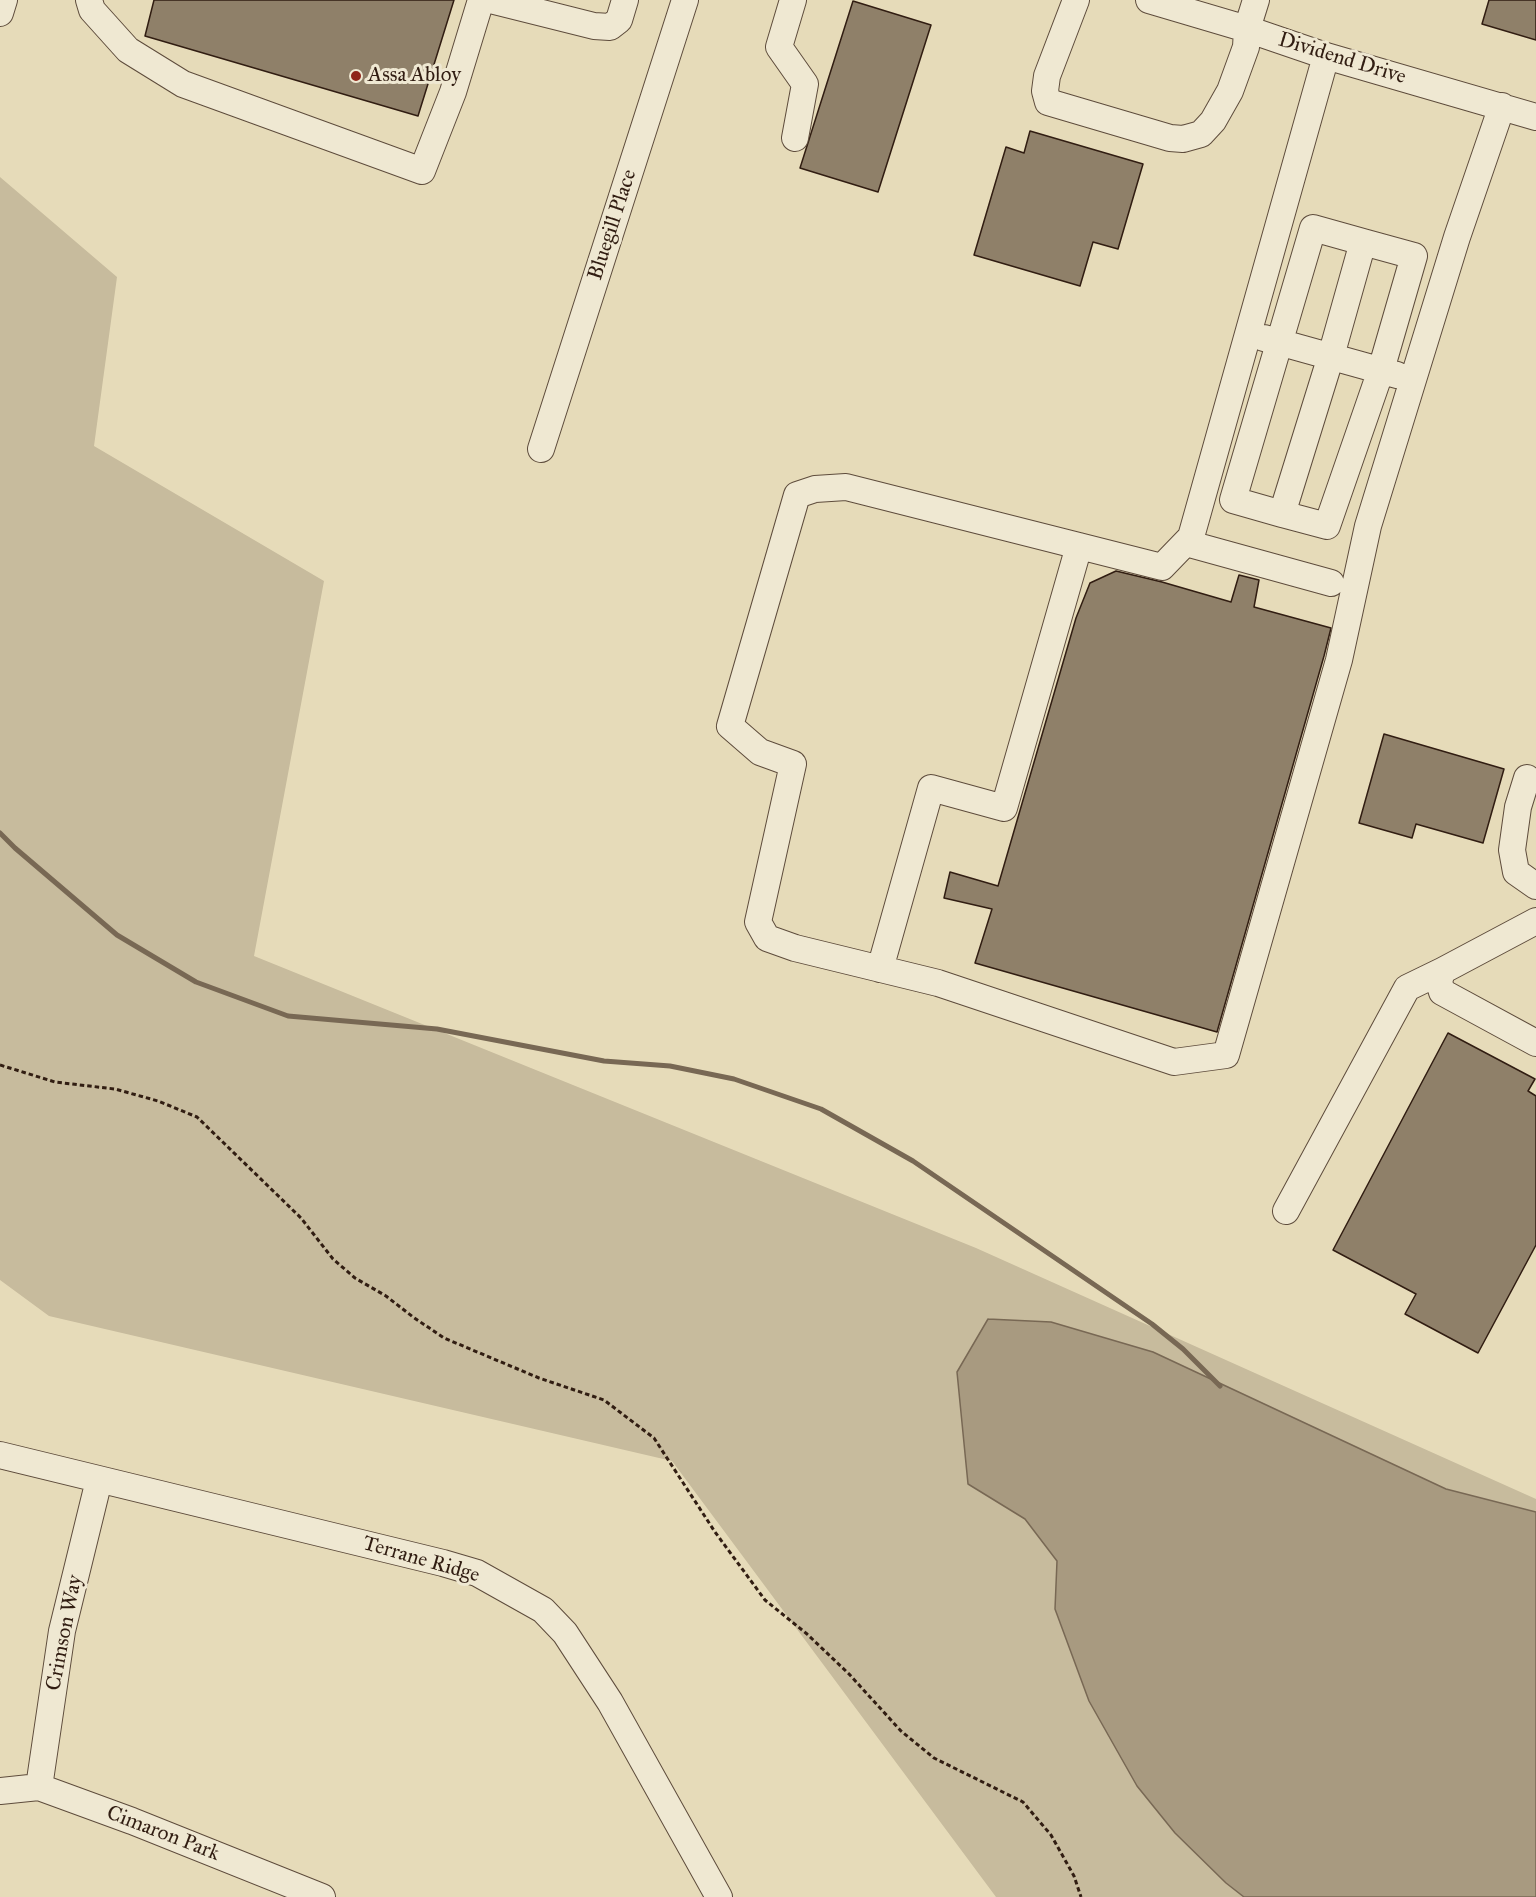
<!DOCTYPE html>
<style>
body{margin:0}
canvas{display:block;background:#e6dbb9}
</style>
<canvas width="1536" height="1897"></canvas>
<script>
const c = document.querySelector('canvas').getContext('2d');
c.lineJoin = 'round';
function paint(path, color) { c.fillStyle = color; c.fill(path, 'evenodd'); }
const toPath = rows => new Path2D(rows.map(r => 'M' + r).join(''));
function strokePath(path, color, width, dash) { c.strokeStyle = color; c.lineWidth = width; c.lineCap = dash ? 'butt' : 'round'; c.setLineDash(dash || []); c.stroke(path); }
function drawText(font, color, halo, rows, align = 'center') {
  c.font = font + ' "IM FELL Great Primer",serif'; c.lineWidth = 6; c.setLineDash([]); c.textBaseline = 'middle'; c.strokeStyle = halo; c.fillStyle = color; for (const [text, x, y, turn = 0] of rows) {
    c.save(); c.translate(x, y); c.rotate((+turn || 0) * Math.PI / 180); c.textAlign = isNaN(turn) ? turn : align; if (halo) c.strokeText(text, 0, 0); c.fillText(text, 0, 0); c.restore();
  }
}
paint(toPath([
 [0,177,117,277,94,446,324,581,254,956,976,1248,1536,1499,1536,1897,996,1897,672,1461,49,1316,0,1280]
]), '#c7bb9d');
const water = toPath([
 [988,1319,1051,1322,1153,1352,1446,1489,1536,1512,1536,1897,1244,1897,1226,1883,1175,1833,1137,1786,1089,1701,1055,1609,1057,1561,1025,1519,968,1484,957,1372,988,1319]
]);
paint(water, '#a89a80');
strokePath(water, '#786854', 1.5);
strokePath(toPath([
 [0,833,15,848,117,935,196,982,288,1016,437,1029,604,1061,670,1066,734,1079,821,1109,913,1161,1152,1324,1183,1349,1220,1386]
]), '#786854', 5);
const building = toPath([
 [154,0,454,0,418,116,145,36,154,0],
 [1489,0,1536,0,1536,40,1482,24,1489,0],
 [853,1,931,25,878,192,800,168,853,1],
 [1030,131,1143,164,1118,249,1093,242,1080,286,974,255,1006,147,1024,153,1030,131],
 [1116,571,1162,582,1231,602,1239,575,1259,580,1254,607,1331,628,1324,656,1217,1032,975,963,992,909,944,898,950,872,998,886,1076,618,1090,583,1116,571],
 [1384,734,1504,769,1483,843,1416,824,1412,838,1359,823,1384,734],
 [1448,1033,1535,1079,1528,1091,1536,1096,1536,1245,1478,1353,1405,1314,1416,1294,1333,1250,1448,1033]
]);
paint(building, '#8f8069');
strokePath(building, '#311d12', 1.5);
const minor = toPath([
 [89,0,92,10,128,50,183,84,422,171,453,92,481,0],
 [490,0,594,26,610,27,619,20,625,0],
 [793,0,779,47,805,84,795,138],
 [1076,0,1047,76,1045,91,1048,102,1170,138,1183,139,1201,134,1213,121,1230,91,1246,47,1247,29,1256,0],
 [1149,0,1247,29,1326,56,1536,117],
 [0,13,4,0],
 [1326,56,1191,537,1162,567,846,487,815,489,797,495,730,726,760,752,793,764,758,922,767,938,795,948,938,983,1174,1062,1226,1055,1339,660,1368,526,1457,237,1502,106],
 [1264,338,1397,375],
 [541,449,685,0],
 [1282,514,1233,500,1313,228,1363,242,1331,356,1282,514,1327,526,1381,370,1414,256,1363,242],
 [1186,543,1331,583],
 [1527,778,1518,807,1512,850,1516,872,1536,886],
 [1536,921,1442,971,1439,982,1442,992,1536,1043],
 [880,969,931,788,1004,808,1079,546],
 [1286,1211,1407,988,1442,971],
 [0,1455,443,1563,477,1573,543,1610,565,1633,610,1702,719,1897],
 [39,1787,62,1631,99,1480],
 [0,1791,39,1787,132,1821,322,1897]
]);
strokePath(minor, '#5e4c3c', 28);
strokePath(toPath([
 [0,1065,55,1082,115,1089,158,1101,197,1117,301,1218,333,1259,355,1278,386,1296,413,1317,444,1338,539,1378,604,1400,654,1438,715,1532,765,1600,807,1634,849,1674,901,1731,934,1758,1023,1802,1051,1835,1074,1876,1081,1897]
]), '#311d12', 3, [4.5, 3]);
strokePath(minor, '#efe8d2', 26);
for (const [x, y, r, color] of [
 [356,76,6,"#8f2418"]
]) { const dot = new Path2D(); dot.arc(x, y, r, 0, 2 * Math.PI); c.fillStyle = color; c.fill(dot); strokePath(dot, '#efe8d2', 2); }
drawText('21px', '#311d12', '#efe8d2', [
 ["Dividend Drive",1342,59,17],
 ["Bluegill Place",613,225,-72],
 ["Terrane Ridge",421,1560,16],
 ["Crimson Way",65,1633,-79],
 ["Cimaron Park",163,1834,21]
]);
drawText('21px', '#311d12', '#efe8d2', [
 ["Assa Abloy",368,76]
], 'left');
</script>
